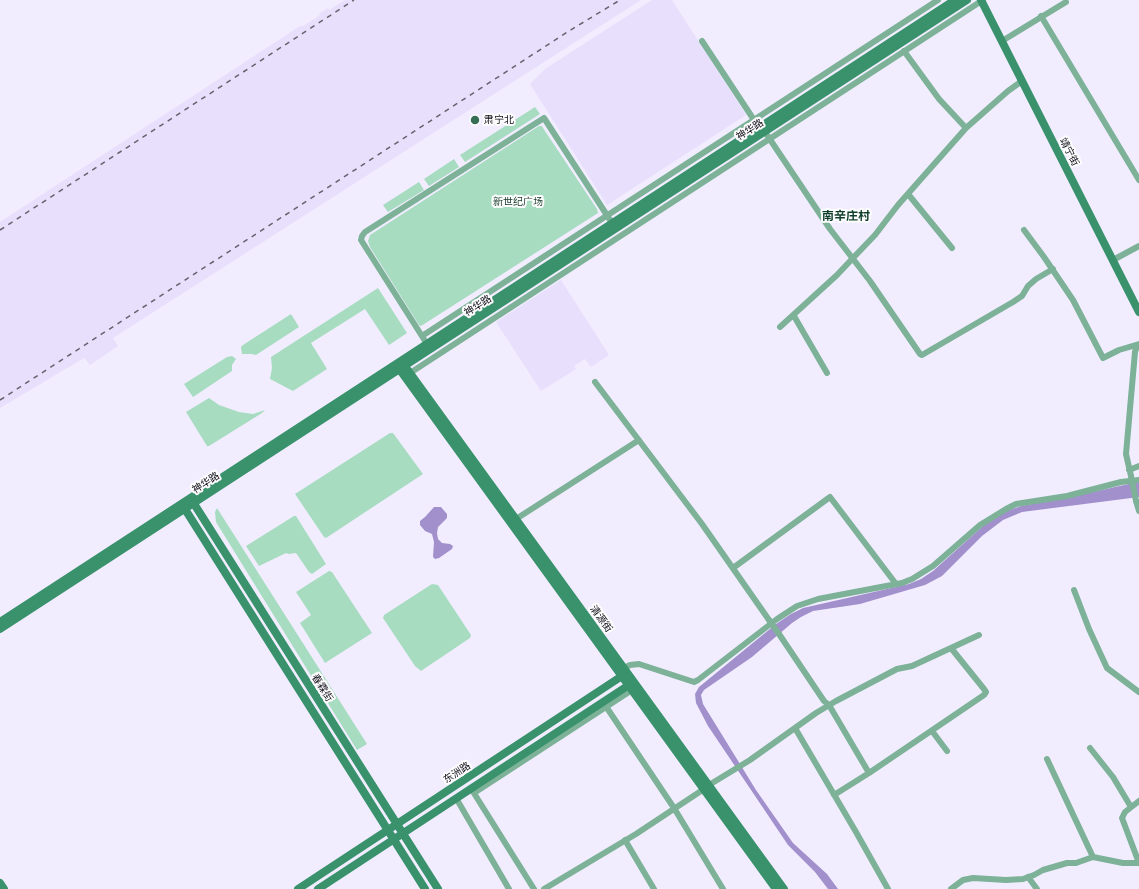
<!DOCTYPE html>
<meta charset="utf-8">
<style>
body{margin:0}
canvas{display:block;background:#f1edfe}
</style>
<canvas width="1139" height="889"></canvas>
<script>
const c = document.querySelector('canvas').getContext('2d');
c.lineJoin = 'round';
function paint(path, color) { c.fillStyle = color; c.fill(path, 'evenodd'); }
const toPath = rows => new Path2D(rows.map(r => 'M' + r).join(''));
function strokePath(path, color, width, dash) { c.strokeStyle = color; c.lineWidth = width; c.lineCap = dash ? 'butt' : 'round'; c.setLineDash(dash || []); c.stroke(path); }
function drawText(font, color, halo, rows, align = 'center') {
  c.font = font + ' Rubik,"Noto Sans SC",sans-serif'; c.lineWidth = 4; c.setLineDash([]); c.textBaseline = 'middle'; c.strokeStyle = halo; c.fillStyle = color; for (const [text, x, y, turn = 0] of rows) {
    c.save(); c.translate(x, y); c.rotate((+turn || 0) * Math.PI / 180); c.textAlign = isNaN(turn) ? turn : align; if (halo) c.strokeText(text, 0, 0); c.fillText(text, 0, 0); c.restore();
  }
}
paint(toPath([
 [345,0,641,0,113,338,118,346,90,365,84,358,0,408,0,222,300,26,303,26,319,16,320,13,328,8,329,10],
 [652,0,672,0,746,115,607,205,530,84,545,69],
 [561,280,609,355,591,367,585,359,574,366,576,369,541,391,496,322]
]), '#e7dffc');
paint(toPath([
 [535,107,540,114,465,162,460,155],
 [539,126,542,126,543,128,597,209,598,213,421,326,419,325,370,247,368,241,370,235],
 [454,159,459,167,429,186,424,179],
 [419,182,424,190,388,212,383,205],
 [378,288,407,333,389,345,365,309,311,343,327,369,293,391,270,379,272,368,271,357],
 [291,314,299,327,256,355,252,354,242,354,241,347,243,345],
 [232,356,236,359,232,365,232,371,193,397,184,384,227,357],
 [209,398,219,405,239,412,253,414,265,410,262,413,209,446,207,446,186,412],
 [390,433,393,433,423,474,326,538,324,537,295,494],
 [217,508,367,744,357,750,216,522,215,512],
 [294,516,296,516,326,564,312,574,309,572,296,553,289,554,286,553,259,566,246,546],
 [329,571,332,572,372,633,325,663,300,623,311,615,296,592],
 [432,584,438,585,471,635,470,638,421,671,415,666,383,618,384,615]
]), '#a7dcc1');
paint(toPath([
 [1133,483,1139,483,1139,497,1022,512,1003,520,982,536,942,576,925,585,860,604,813,611,801,617,792,623,752,657,704,690,701,695,703,704,756,790,793,843,827,874,838,889,828,889,815,872,788,845,708,726,696,703,695,694,699,687,776,624,791,614,803,608,909,584,921,579,933,571,983,526,1004,512,1021,506,1075,496],
 [434,507,441,507,447,514,447,518,438,527,437,533,438,539,442,543,450,544,453,546,452,549,439,558,435,559,433,557,434,542,432,534,425,531,420,525,420,521,425,517]
]), '#a290cd');
strokePath(toPath([
 [1041,16,1139,180],
 [702,41,754,120],
 [1002,41,1066,2],
 [904,51,939,99,966,128],
 [765,132,830,229,870,281,920,354,922,355,1013,302,1022,296,1028,286,1036,279,1053,269],
 [908,194,952,248],
 [1024,230,1044,257,1073,300,1103,358,1119,350,1139,344],
 [1113,260,1139,246],
 [794,316,827,373],
 [780,327,837,275,853,258,875,235,898,205,966,128,1008,91,1022,81],
 [422,336,938,0],
 [427,344,361,240,362,236,365,232,544,118,612,223],
 [410,373,983,0],
 [595,382,702,524,769,620],
 [1129,470,1139,466],
 [1131,476,1126,454,1135,352,1137,346,1139,345],
 [1136,501,1139,511],
 [516,519,639,440],
 [733,568,830,497,896,584],
 [1074,590,1089,629,1107,668,1139,692],
 [779,634,824,701,829,705,869,773],
 [624,668,630,665,639,664,694,682,698,680,777,619,797,606,818,599,902,583,912,579,933,566,980,525,1006,509,1016,504,1067,496,1121,482,1139,480],
 [603,702,674,808,723,889],
 [795,728,856,832,888,889],
 [932,731,947,751],
 [1090,748,1113,777,1131,807],
 [1047,759,1093,857],
 [709,785,750,760,816,713,836,701,897,669,912,666,979,635],
 [472,790,534,889],
 [474,793,632,690],
 [834,795,869,773,984,695,986,692,984,689,951,648],
 [456,798,509,889],
 [625,840,654,889],
 [1139,863,1122,818,1125,812,1139,801],
 [1028,877,1037,889],
 [544,889,636,834,704,789],
 [951,889,963,880,973,878,1006,880,1023,879,1034,875,1043,870,1067,863,1076,863,1093,857,1123,863,1139,863]
]), '#7db298', 6);
strokePath(toPath([
 [981,0,1139,312],
 [402,362,784,889],
 [397,366,776,889],
 [191,499,438,889],
 [183,506,425,889],
 [0,622,955,0],
 [0,629,967,0],
 [0,883,4,889],
 [298,889,625,674],
 [318,889,632,683]
]), '#3a926d', 8);
strokePath(toPath([
 [0,230,354,0],
 [0,400,569,31,620,0]
]), '#66636f', 1.5, [5, 5]);
strokePath(toPath([
 [1131,476,1136,501],
 [769,620,779,634]
]), '#7db298', 6);
for (const [x, y, r, color] of [
 [475,120,5,"#366e55"]
]) { const dot = new Path2D(); dot.arc(x, y, r, 0, 2 * Math.PI); c.fillStyle = color; c.fill(dot); strokePath(dot, '#fdfdfd', 1.5); }
drawText('10px', '#120f19', '#fdfdfd', [
 ["肃宁北",484,120]
], 'left');
drawText('10px', '#120f19', '#fdfdfd', [
 ["神华路",750,130,-33],
 ["靖宁街",1069,152,63],
 ["神华路",478,306,-33],
 ["神华路",206,483,-33],
 ["清源街",601,619,54],
 ["春霖街",322,688,58],
 ["东洲路",457,773,-33]
]);
drawText('10px', '#17382a', '#fdfdfd', [
 ["新世纪广场",518,202]
]);
drawText('bold 12px', '#0f3d2b', '#fdfdfd', [
 ["南辛庄村",846,217]
]);
</script>
